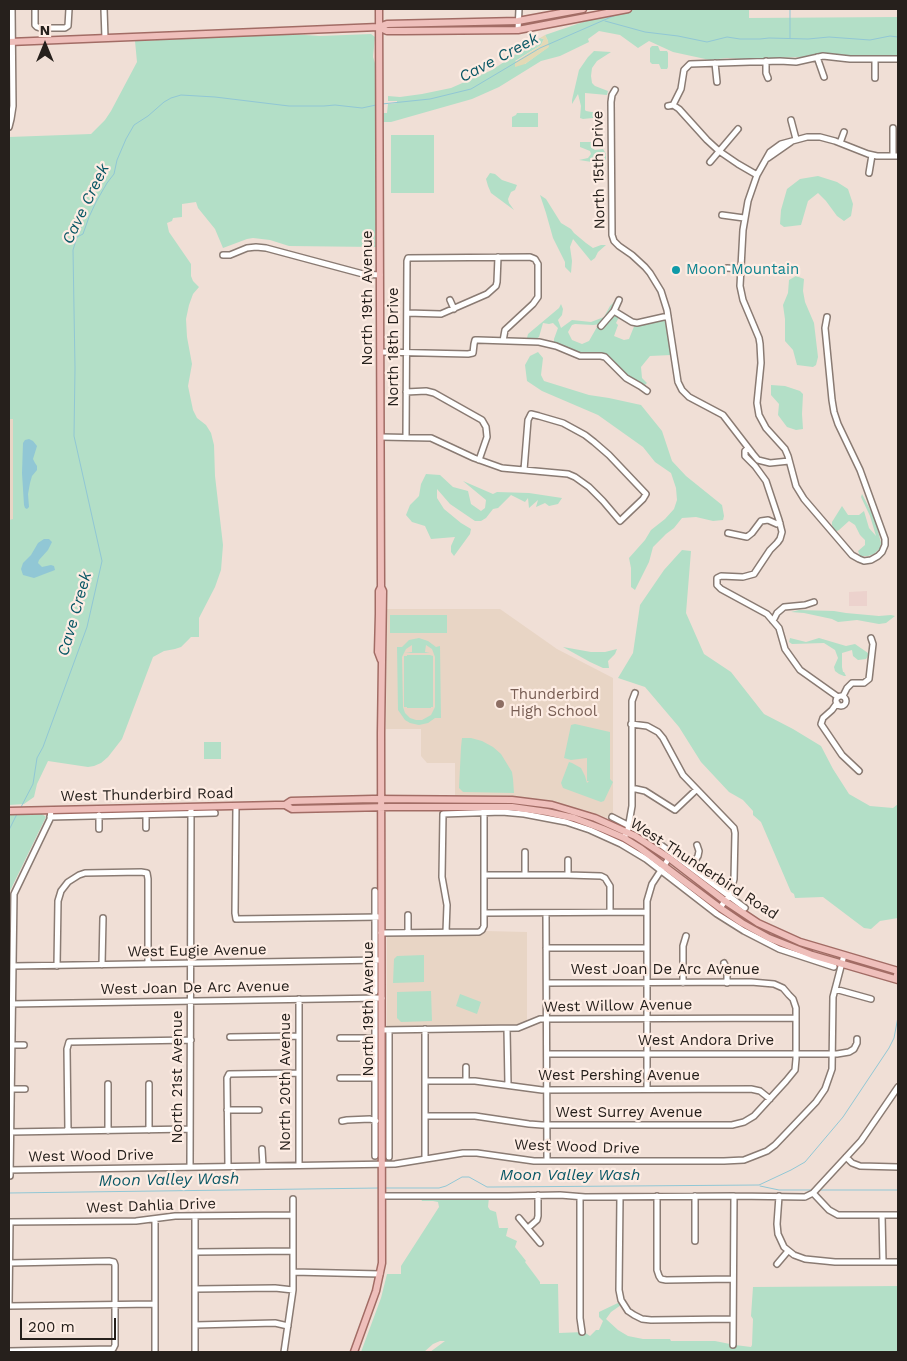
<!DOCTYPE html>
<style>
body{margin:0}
#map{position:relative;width:907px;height:1361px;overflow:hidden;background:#f0dfd6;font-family:"Work Sans",sans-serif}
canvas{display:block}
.frame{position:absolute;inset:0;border:10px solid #26201c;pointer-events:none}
.north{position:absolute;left:20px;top:20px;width:50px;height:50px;-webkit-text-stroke:4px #fdece3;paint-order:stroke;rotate:0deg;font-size:14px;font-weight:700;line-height:20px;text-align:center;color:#26201c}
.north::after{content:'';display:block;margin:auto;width:18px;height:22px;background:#26201c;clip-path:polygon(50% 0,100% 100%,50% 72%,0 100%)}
.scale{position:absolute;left:20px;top:1318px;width:96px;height:22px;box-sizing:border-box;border:2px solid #26201c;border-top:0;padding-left:6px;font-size:15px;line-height:18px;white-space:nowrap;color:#26201c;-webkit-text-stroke:4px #fdece3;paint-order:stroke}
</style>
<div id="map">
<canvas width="907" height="1361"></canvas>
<div class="frame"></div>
<div class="north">N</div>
<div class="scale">200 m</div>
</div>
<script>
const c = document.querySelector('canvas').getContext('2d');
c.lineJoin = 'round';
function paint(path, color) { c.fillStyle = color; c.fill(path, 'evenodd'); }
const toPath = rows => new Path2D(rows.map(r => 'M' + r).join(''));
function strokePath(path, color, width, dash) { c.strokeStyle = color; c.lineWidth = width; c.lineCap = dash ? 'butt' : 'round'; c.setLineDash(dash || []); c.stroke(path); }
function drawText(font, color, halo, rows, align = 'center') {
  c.font = font + ' "Work Sans",sans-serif'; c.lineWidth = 4.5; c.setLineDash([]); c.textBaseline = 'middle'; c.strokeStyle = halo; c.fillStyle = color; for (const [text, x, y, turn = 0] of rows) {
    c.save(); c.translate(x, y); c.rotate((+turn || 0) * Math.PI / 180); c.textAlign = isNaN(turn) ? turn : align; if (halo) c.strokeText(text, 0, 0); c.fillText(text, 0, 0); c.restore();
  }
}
paint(toPath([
 [867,591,867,606,849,606,849,592]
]), '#ecd2cd');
paint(toPath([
 [13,418,13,520,9,520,9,419],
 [387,609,500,609,557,649,613,678,613,814,608,816,607,818,588,811,546,802,455,797,455,763,427,763,421,756,421,729,386,729],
 [485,931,527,932,527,1021,517,1027,512,1027,387,1026,387,935,389,934,482,934]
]), '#e8d5c5');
paint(toPath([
 [607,9,749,9,749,18,898,17,898,56,859,56,823,53,801,57,744,59,727,58,710,60,673,52,649,41,638,48,620,35,599,31,588,39,589,42,560,56,541,61,499,87,472,99,391,122,380,122,380,113,387,113,388,104,397,103,397,101,388,101,388,96,400,97,422,94,451,88,492,70,540,38,544,39,541,45,515,61,525,64,548,47,548,41,545,35,589,20],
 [290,34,320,36,371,34,375,37,373,57,375,63,376,247,289,246,270,240,253,238,247,239,223,248,215,229,198,208,196,202,182,204,182,217,173,218,172,221,167,223,169,232,191,264,191,276,193,281,199,287,193,294,189,305,186,319,187,337,192,364,188,386,193,410,197,418,206,425,211,433,214,445,215,476,223,545,221,570,215,587,199,618,199,637,191,637,181,647,175,649,164,651,153,657,122,739,108,757,101,763,94,766,88,767,48,761,37,784,34,797,24,804,9,805,9,520,13,519,13,419,9,419,9,137,91,134,105,120,111,111,137,62,135,41],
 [652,46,658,46,660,51,667,51,668,53,668,67,667,69,661,69,659,64,652,64,650,62,650,48],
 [594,51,611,52,597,61,592,68,591,76,592,83,595,86,608,91,607,95,585,93,585,110,586,111,603,114,602,117,583,119,580,118,581,106,578,94,572,104,572,100,579,70,588,57],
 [517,113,538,113,538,127,512,127,512,117,516,115],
 [391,135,434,135,434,193,391,193],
 [580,142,591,142,592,148,595,150,603,149,606,154,606,160,592,162,579,160,588,158,591,154,590,151,580,147],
 [490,173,495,174,502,180,517,185,515,190,511,192,508,199,509,203,514,210,491,193,488,186,486,179],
 [818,176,837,182,848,189,853,204,851,216,844,221,837,216,826,201,818,193,808,201,801,225,784,227,780,224,781,210,787,189,800,179],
 [540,195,546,199,561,223,571,229,574,233,586,243,593,248,601,245,606,245,598,252,595,258,591,261,573,239,570,247,572,261,571,273,565,267,565,262,553,238,546,213],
 [796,276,804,279,803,291,805,302,814,323,818,357,816,365,813,367,797,365,793,350,785,341,785,319,783,305,788,293,789,280],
 [618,298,601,324,593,325,575,324,572,325,568,332,572,340,582,344,589,341,597,327,603,327,612,314,615,314,619,317,616,323,618,325,614,336,624,340,629,339,635,324,666,319,671,355,650,356,641,367,642,378,647,383,645,385,630,378,622,371,614,361,606,356,584,355,571,352,554,343,554,339,558,328,553,323,549,324,543,323,539,337,536,339,527,338,528,334,559,308,561,304,563,309,562,315,558,320,561,328,572,320,591,322,604,317,610,306],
 [538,352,543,358,541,375,544,381,589,395,609,398,641,405,662,431,672,461,686,476,722,505,724,516,723,520,713,521,696,517,682,518,674,528,666,534,653,547,649,562,635,590,631,587,631,568,629,558,645,540,651,530,665,519,674,509,677,500,676,488,671,473,655,462,643,447,598,415,542,391,527,381,525,365,530,356],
 [771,385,785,386,800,391,803,394,802,414,803,429,796,430,787,427,778,415,779,404,771,395],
 [426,474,440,475,453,487,468,491,471,504,481,511,485,508,486,500,463,481,493,494,497,492,529,493,562,498,558,504,549,506,545,503,536,507,538,500,529,508,528,498,525,502,511,495,498,508,493,509,486,518,481,521,475,521,450,504,437,489,437,498,444,509,461,523,471,529,470,534,454,556,451,552,451,546,455,537,431,539,425,526,412,522,406,515,410,505,419,496,421,484],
 [862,494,875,519,881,543,880,548,874,554,868,556,860,556,858,551,865,545,865,540,860,535,855,525,849,521,839,530,835,532,832,525,832,522,842,506,848,515,859,515,864,511,869,528,876,536,870,516,861,497],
 [682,550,691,551,686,613,704,654,731,672,764,714,793,729,821,746,833,769,849,794,870,806,893,808,898,804,898,918,880,921,871,929,864,928,823,897,795,898,794,894,791,892,761,822,753,815,753,811,743,800,729,792,701,762,679,727,645,687,618,678,633,653,640,605,664,570],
 [799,610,834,611,846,613,879,616,891,615,895,616,886,623,879,624,857,620,838,622,832,619,804,613,791,612],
 [390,615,447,615,447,633,390,633],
 [419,638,428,641,436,647,440,646,441,718,435,718,428,723,419,725,410,723,405,720,398,710,397,647,402,647,409,640],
 [412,645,412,652,405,653,430,653,425,652,426,645,432,649,435,657,435,707,431,715,422,720,416,720,410,718,405,713,403,707,402,657,406,649],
 [790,638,806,642,819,638,846,646,855,644,868,653,868,656,866,659,858,660,853,656,852,650,842,653,842,667,843,672,844,672,846,676,844,676,839,674,835,671,834,667,838,658,835,650,824,643,792,644,789,642],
 [563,647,591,652,605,652,617,649,615,654,608,661,609,668,603,668,590,662],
 [407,655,430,655,433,656,433,707,431,707,431,708,407,708,407,707,404,707,404,656,407,656],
 [575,724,610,732,610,779,613,782,604,801,601,802,563,788,561,783,569,762,572,763,581,768,585,776,587,783,589,781,587,781,587,758,571,760,564,758,571,725],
 [462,738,471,738,482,741,493,747,501,754,512,772,513,779,514,793,463,792,459,788,461,747],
 [204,742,221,742,221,759,204,759],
 [42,814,46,817,44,821,9,893,9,912,9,815],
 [424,955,424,982,393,983,394,959,397,956],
 [431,991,432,1021,401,1022,397,1018,397,992],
 [460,994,481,1002,477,1014,456,1006],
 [423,1197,489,1197,488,1207,490,1210,496,1212,499,1228,508,1228,506,1236,517,1241,515,1247,526,1261,525,1262,540,1282,540,1284,558,1284,559,1333,584,1332,590,1336,596,1330,599,1330,603,1321,599,1317,599,1312,620,1302,621,1305,611,1312,606,1319,618,1330,628,1336,643,1339,670,1339,671,1341,715,1341,735,1345,751,1347,752,1345,753,1319,751,1316,753,1287,898,1286,898,1352,430,1352,445,1341,440,1341,433,1344,424,1352,361,1352,381,1298,387,1274,401,1274,401,1266,439,1207,438,1202,433,1201,422,1201,421,1199]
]), '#b3dfc7');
paint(toPath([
 [545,35,548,41,549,47,525,64,515,67,515,62,541,45,544,39,540,38]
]), '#e3d9b5');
paint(toPath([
 [29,439,33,441,37,446,33,459,35,463,37,466,37,470,32,476,30,483,28,494,29,507,27,509,25,508,24,505,22,473,23,443,25,440],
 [44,539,49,539,52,542,48,550,39,560,38,563,42,567,51,565,54,566,55,570,34,578,23,575,21,569,23,563,31,555,38,543]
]), '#91c7d5');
strokePath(toPath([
 [790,9,790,38],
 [605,21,645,32,678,36,707,42,727,37,740,39,760,39,769,38,808,39,829,37,870,40,890,36,898,37],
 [382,104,430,99,471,89,540,48,618,14],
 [20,809,33,784,37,758,43,747,87,627,102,561,74,436,75,368,73,250,77,237,83,234,89,217,96,202,107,183,114,174,117,160,126,139,134,125,148,116,164,102,171,98,181,95,215,97,289,106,324,106,335,105,362,108,376,105],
 [9,830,17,814],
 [760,1186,779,1190,813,1190],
 [384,1188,439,1188,446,1186,462,1177,469,1177,487,1187,493,1187,759,1185,791,1170,805,1162,843,1117,889,1048,894,1038,898,1017],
 [819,1190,898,1190],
 [9,1193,380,1188]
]), '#91c7d5', 1);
const minor = toPath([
 [35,9,35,25,37,27,40,28,65,28,68,26,69,9],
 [104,9,105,38],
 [518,30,519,9],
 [817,57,824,77],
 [766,61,766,73,768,78],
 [715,63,717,82],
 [875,78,875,59],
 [615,90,612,95,611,102,612,235,614,241,619,246,632,255,645,267,650,273,661,291,667,310,678,382,682,390,689,397,723,415,753,454,758,460,770,463,789,461],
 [673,105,681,89,684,70,690,64,780,61,796,62,823,56,850,59,898,59],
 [668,106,673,105,679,109,707,140,719,151,738,164,757,175],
 [791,120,796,139],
 [9,127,11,119,13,106,12,9],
 [840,143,844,132],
 [893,156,893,128],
 [768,158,791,142],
 [710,162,738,129],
 [869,173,872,155],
 [722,215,744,218],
 [223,255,230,255,247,248,256,247,266,248,363,274,380,275],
 [727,268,741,269],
 [450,300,454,309],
 [614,311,632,322,637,323,668,316],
 [407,313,441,314,487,294,496,286,497,282,498,257],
 [827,317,825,328,832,400,834,412,838,424,860,470,885,539,885,545,882,552,878,556,871,560,864,561,859,559,852,555,804,499,796,486,788,456,785,449,766,428,759,415,757,403,761,363,760,344,759,338,743,300,740,286,743,230,748,201,757,175,770,152,781,144,807,137,820,137,835,141,868,154,877,156,898,156],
 [601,326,614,311,619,300],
 [381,352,468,354,473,353,474,344,475,340,478,340,539,342,556,346,580,356,601,356,605,357,626,378,640,386,647,391],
 [406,392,426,391,434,393,482,420,486,427,487,437,479,460],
 [381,437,431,438,474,458,502,468,568,474,575,477,589,487,603,501,620,521,643,499,646,494,609,455,594,442,585,435,563,423,539,416,531,414,528,420,524,470],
 [406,437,407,261,408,258,530,257,535,259,538,264,538,297,533,304,505,330,503,341],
 [748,448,745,451,745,456,755,466,766,481,779,520,782,532,780,539,777,543],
 [728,533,747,537,752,533,761,521,768,520,777,524,780,523],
 [778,542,770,550,754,574,743,577,721,576,717,578,717,585,721,589,767,614,779,628,785,649,800,670,838,697],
 [773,621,777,613,784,607,805,605,814,602],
 '836 701a5 5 0 1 1 10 0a5 5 0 1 1-10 0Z',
 [843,696,847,688,852,683,864,683,869,679,873,644,871,638],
 [837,703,832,710,823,718,821,724,842,755,859,771],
 [631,724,647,726,658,732,663,738,683,775,734,828,735,833,734,879,730,894,720,908],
 [632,789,636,789,645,791,675,810,696,790],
 [236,806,235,913,236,919,381,917],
 [99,815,99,829],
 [146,815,146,828],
 [50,817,215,813],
 [612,817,641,832,657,842,745,908],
 [625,836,628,829,632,806,632,701,635,693],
 [525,852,525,875],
 [568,860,568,875],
 [691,867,698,856,699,851,697,845],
 [484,875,568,875,601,876,605,878,610,886,610,912],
 [375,891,375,992],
 [484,913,647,912],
 [546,913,547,1161],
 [408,915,408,932],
 [446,932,447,905,442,877,443,814,502,812,524,814,566,822,590,830,621,844,646,859,717,914,744,931,779,949,834,967],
 [381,933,479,932,482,930,484,926,484,811],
 [546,948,647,948],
 [724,963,727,969,727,983],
 [102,965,103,918],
 [13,966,381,960],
 [57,966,58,901,61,891,68,882,79,875,85,873,141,872,147,873,148,879,148,964],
 [683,983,683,946,686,936],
 [835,989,871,999],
 [375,998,375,1156],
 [299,999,299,1165],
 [10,1004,382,998],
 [425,1029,425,1159],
 [507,1029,508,1085],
 [382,1030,518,1028,540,1019,796,1018],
 [389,1030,389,1157],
 [230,1037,299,1036],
 [340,1038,375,1038],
 [11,1045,24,1045],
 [547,1054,837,1054,849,1052,854,1049,857,1043,857,1039],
 [340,1078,375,1078],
 [425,1081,475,1081,542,1090,751,1089,760,1091,770,1099],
 [466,1081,466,1067],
 [108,1084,108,1131],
 [149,1084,149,1130],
 [11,1089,25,1089],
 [647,1089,647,901,652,884,669,858],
 [227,1110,259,1110],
 [425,1116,475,1116,529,1124,542,1125,732,1125,744,1122,754,1116,786,1081,795,1070,796,1059,796,1008,793,999,789,995,783,988,774,984,751,982,547,983],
 [342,1121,347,1120,370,1119,376,1121],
 [68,1131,67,1049,69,1042,191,1040],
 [10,1132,190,1129],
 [262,1149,263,1166],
 [846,1157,852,1163,860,1166,898,1167],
 [228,1166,227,1078,229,1074,299,1073],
 [190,1167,191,807],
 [9,1170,395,1164,463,1153,477,1153,534,1161,724,1161,744,1160,767,1151,775,1145,816,1102,825,1089,832,1069,833,997,844,955],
 [10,1176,14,894,50,819,51,810],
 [813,1193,829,1210,838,1215,898,1215],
 [382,1196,508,1196,560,1195,585,1197,734,1196,805,1197,813,1193,861,1141,898,1087],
 [657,1196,657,1270,659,1276,661,1279,666,1280,733,1279],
 [779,1196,777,1224,778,1234,784,1247,794,1255,805,1259,835,1262,898,1262],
 [580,1197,580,1318,582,1332],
 [620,1197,619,1290,621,1300,628,1311,634,1315,642,1319,651,1320,733,1319],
 [882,1215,883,1262],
 [519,1218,540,1243],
 [9,1222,136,1221,175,1216,293,1215],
 [528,1228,537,1220,538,1216,538,1195],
 [695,1241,695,1196],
 [196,1252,293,1251],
 [9,1263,109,1261,114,1262,115,1265,115,1345,113,1349,9,1351],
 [777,1264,788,1251],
 [293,1272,380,1274],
 [196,1289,275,1288,293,1290],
 [9,1304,10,1222],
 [9,1306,155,1304],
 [195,1325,275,1323,288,1326],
 [733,1345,734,1196],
 [155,1352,155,1219],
 [195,1352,195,1216],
 [284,1352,293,1290,293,1199]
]);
const major = toPath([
 [379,27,387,31,403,31,518,30,628,9],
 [9,42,379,27,387,24,518,21,583,9],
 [381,660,378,652,379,614,379,591,381,587],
 [285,805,292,809,390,807,512,807,547,812,574,818,603,829,624,838,640,848,720,908,742,923,769,938,812,955,898,980],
 [9,811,276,805,285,805,291,801,373,799,512,800,552,805,595,818,635,836,669,858,725,901,758,923,800,942,898,971,896,979],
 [354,1352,376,1291,382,1263,381,733,383,591,381,587,379,9]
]);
strokePath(minor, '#8a7b73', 8);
strokePath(major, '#a26c65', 9);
strokePath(minor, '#fff', 5);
strokePath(major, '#efbfbb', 6);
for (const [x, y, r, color] of [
 [676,270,5,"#0f9aa8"],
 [500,704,5,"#8d6e63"]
]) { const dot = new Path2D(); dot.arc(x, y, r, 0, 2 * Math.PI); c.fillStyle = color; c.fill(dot); strokePath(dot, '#fdece3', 2); }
drawText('15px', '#26201c', '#fdece3', [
 ["North 15th Drive",599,170,-91],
 ["North 19th Avenue",368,298,-90],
 ["North 18th Drive",394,347,-90],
 ["West Thunderbird Road",147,795,-1],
 ["West Thunderbird Road",704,869,33],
 ["West Eugie Avenue",197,951,-1],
 ["West Joan De Arc Avenue",665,970],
 ["West Joan De Arc Avenue",195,988,-1],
 ["West Willow Avenue",618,1006,-1],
 ["North 19th Avenue",369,1009,-90],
 ["West Andora Drive",706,1041],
 ["West Pershing Avenue",619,1076],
 ["North 21st Avenue",178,1077,-90],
 ["North 20th Avenue",286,1082,-90],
 ["West Surrey Avenue",629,1113],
 ["West Wood Drive",577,1147,2],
 ["West Wood Drive",91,1156,-1],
 ["West Dahlia Drive",151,1206,-2]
]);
drawText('15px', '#0d838f', '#fdece3', [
 ["Moon Mountain",686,270]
], 'left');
drawText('15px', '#785e54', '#fdece3', [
 ["Thunderbird",510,695],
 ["High School",510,712]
], 'left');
drawText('italic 16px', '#095765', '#fdece3', [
 ["Cave Creek",499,58,-28],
 ["Cave Creek",86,204,-64],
 ["Cave Creek",75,614,-74],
 ["Moon Valley Wash",570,1175],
 ["Moon Valley Wash",169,1180,-1]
]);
</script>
